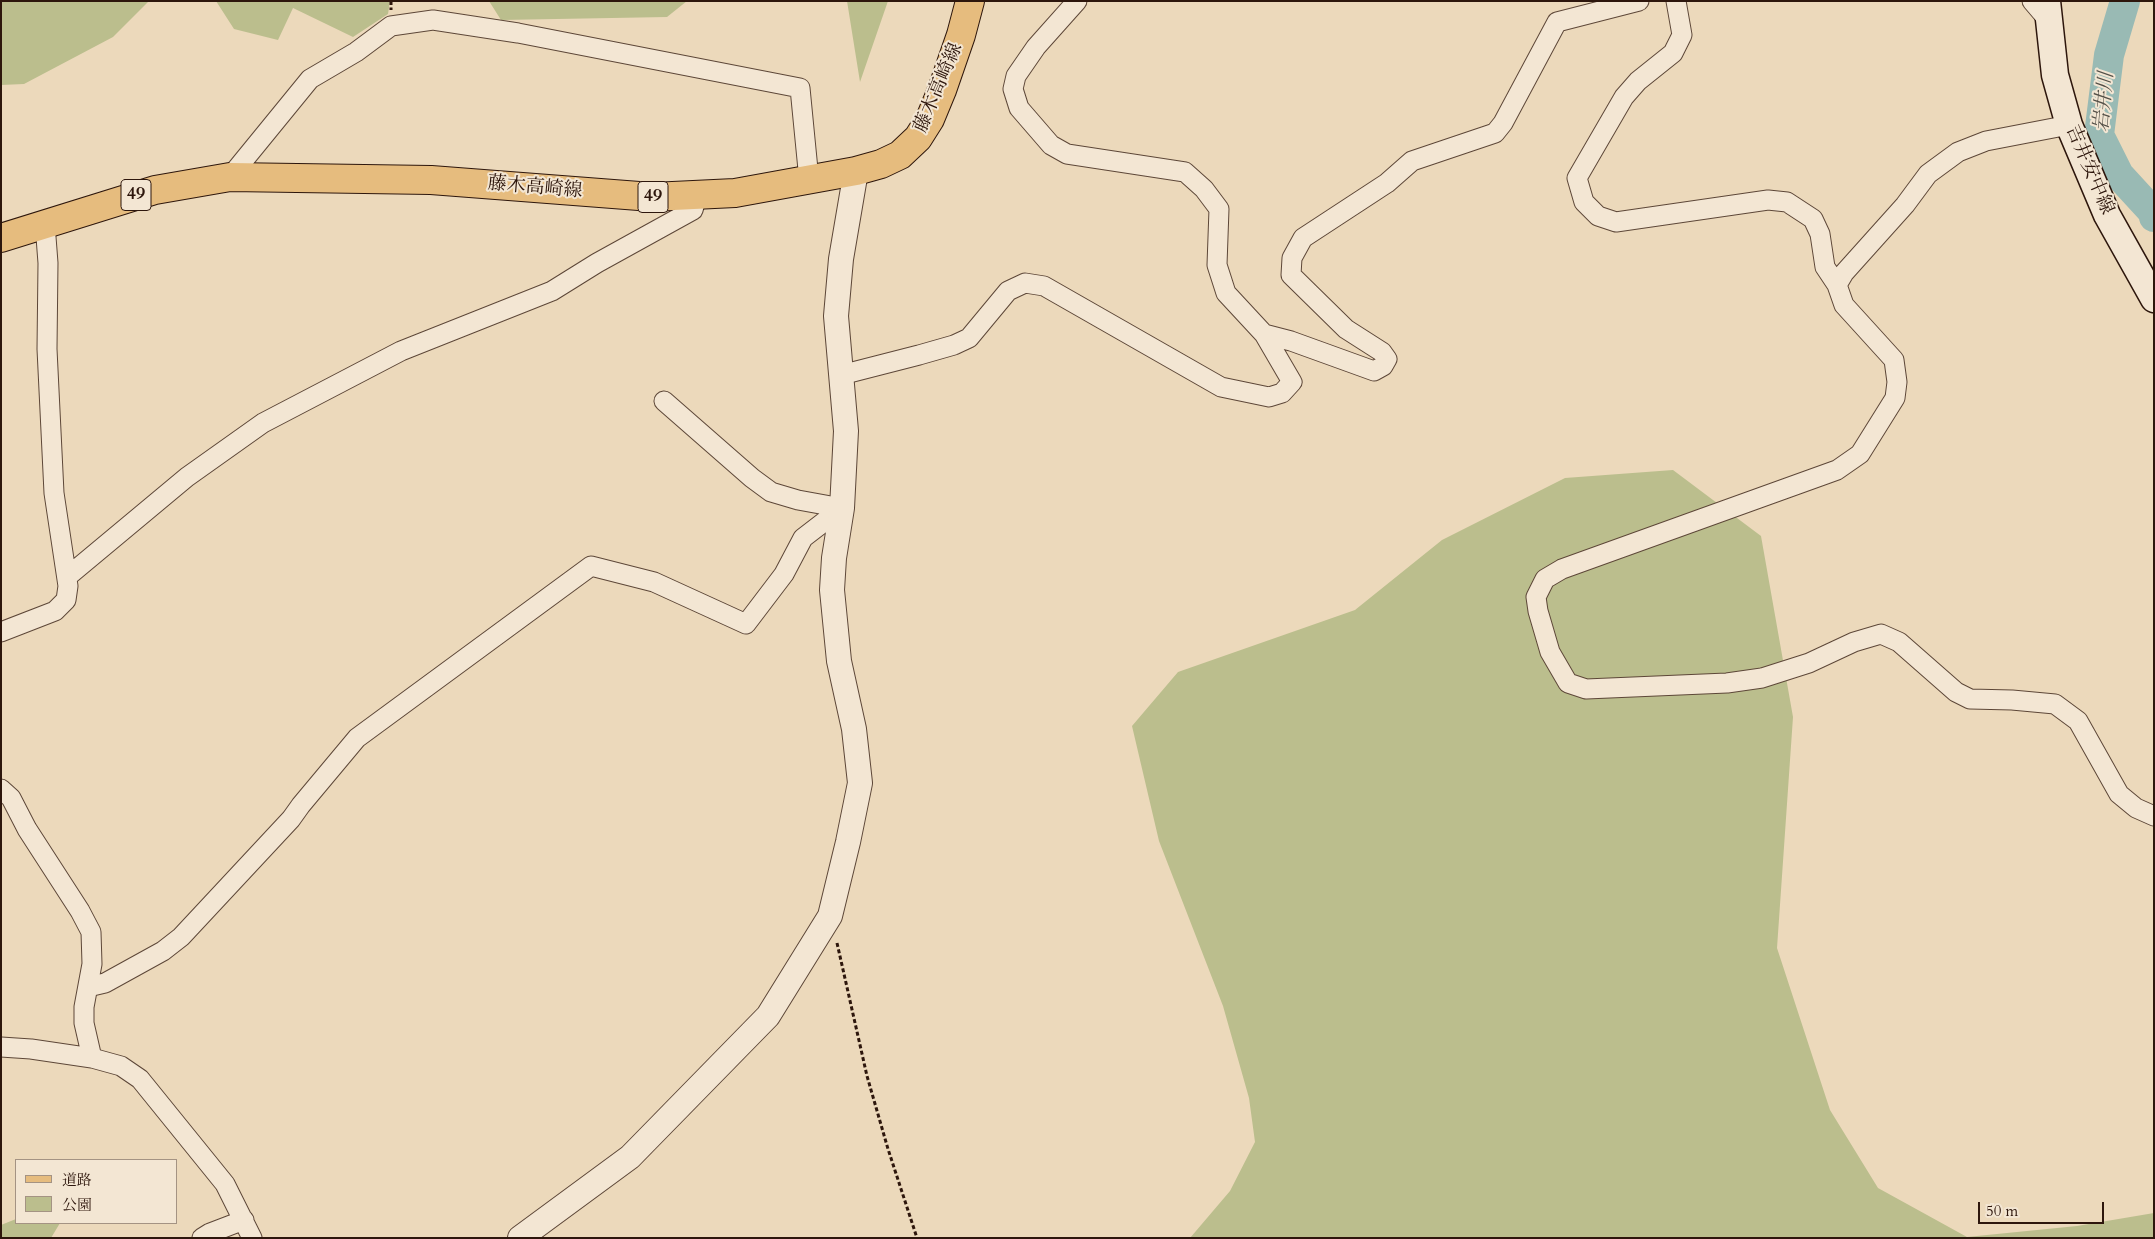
<!DOCTYPE html>
<meta charset="utf-8">
<style>
body{margin:0}
#map{position:relative;width:2155px;height:1239px;overflow:hidden;background:#ecd9bb;font-family:Cardo,"Noto Serif JP",serif}
canvas{display:block}
.frame{position:absolute;inset:0;border:2px solid #2d160c;pointer-events:none}
.legend{position:absolute;left:15px;top:1159px;width:162px;height:65px;box-sizing:border-box;background:#f3e6d3;border:1px solid #a49383;margin:0;padding:6px 9px;list-style:none;font-size:15px;color:#2d160c}
.legend li{display:flex;align-items:center;gap:10px;height:25px}
.legend b{width:25px;border:1px solid #a49383}
.scale{position:absolute;left:1978px;top:1202px;width:126px;height:22px;box-sizing:border-box;border:2px solid #2d160c;border-top:0;padding-left:6px;font-size:15px;line-height:18px;white-space:nowrap;color:#2d160c;-webkit-text-stroke:4px #f3e6d3;paint-order:stroke}
</style>
<div id="map">
<canvas width="2155" height="1239"></canvas>
<div class="frame"></div>
<ul class="legend">
<li><b style="height:6px;background:#e6bc7e"></b>道路</li>
<li><b style="height:14px;background:#bbbe8d"></b>公園</li>
</ul>
<div class="scale">50 m</div>
</div>
<script>
const c = document.querySelector('canvas').getContext('2d');
c.lineJoin = 'round';
function paint(path, color) { c.fillStyle = color; c.fill(path, 'evenodd'); }
const toPath = rows => new Path2D(rows.map(r => 'M' + r).join(''));
function strokePath(path, color, width, dash) { c.strokeStyle = color; c.lineWidth = width; c.lineCap = dash ? 'butt' : 'round'; c.setLineDash(dash || []); c.stroke(path); }
function drawText(font, color, halo, rows, align = 'center') {
  c.font = font + ' Cardo,"Noto Serif JP",serif'; c.lineWidth = 4; c.setLineDash([]); c.textBaseline = 'middle'; c.strokeStyle = halo; c.fillStyle = color; for (const [text, x, y, turn = 0] of rows) {
    c.save(); c.translate(x, y); c.rotate((+turn || 0) * Math.PI / 180); c.textAlign = isNaN(turn) ? turn : align; if (halo) c.strokeText(text, 0, 0); c.fillText(text, 0, 0); c.restore();
  }
}
paint(toPath([
 [1,1,149,1,113,37,24,84,1,85],
 [216,1,390,1,388,14,353,37,293,8,278,40,234,29],
 [489,1,687,1,667,17,501,20],
 [847,1,888,1,860,82],
 [1673,470,1761,536,1793,717,1777,948,1830,1110,1878,1188,1967,1237,2077,1226,2154,1213,2154,1238,1190,1238,1230,1191,1255,1142,1249,1098,1223,1006,1159,841,1132,726,1178,672,1355,610,1442,540,1565,478],
 [16,1219,16,1223,60,1223,51,1238,1,1238,1,1225]
]), '#bbbe8d');
strokePath(toPath([
 [2125,1,2109,55,2099,135,2119,175,2153,212,2154,217]
]), '#99bab4', 30);
const minor = toPath([
 [1077,1,1036,47,1016,76,1013,89,1019,108,1051,145,1067,154,1185,172,1204,189,1219,209,1217,265,1226,293,1264,334],
 [1676,1,1682,35,1673,53,1638,81,1624,97,1577,178,1584,202,1598,216,1616,222,1768,200,1787,202,1813,219,1820,234,1825,267,1837,285],
 [2032,1,2049,21],
 [2069,125,1986,141,1958,152,1928,174,1905,205,1844,273,1837,285,1844,305,1894,360,1897,382,1895,398,1860,454,1837,470,1562,569,1545,579,1536,597,1538,611,1550,652,1568,683,1586,689,1727,683,1762,678,1809,663,1854,642,1881,634,1899,642,1956,692,1970,699,2012,700,2055,704,2078,721,2119,794,2136,808,2154,816],
 [230,177,310,79,356,52,391,26,433,20,518,33,800,88,809,180],
 [841,375,919,355,954,345,969,338,1008,291,1025,283,1044,286,1221,387,1269,397,1282,393,1292,382,1264,334,1291,341,1374,371,1383,366,1387,359,1382,352,1346,329,1291,275,1292,258,1303,238,1387,183,1412,161,1495,133,1503,123,1557,22,1639,1],
 [664,401,752,478,771,492,798,500,842,508],
 [67,577,187,477,263,423,401,351,552,291,597,263,693,210,697,196],
 [1,632,55,611,66,600,68,586,54,493,47,349,48,263,45,224],
 [1,789,11,798,27,829,80,911,91,932,92,964,84,1007,84,1023,92,1058,121,1066,140,1079,225,1184,252,1238],
 [88,987,105,983,163,951,181,937,291,819,301,805,357,738,591,566,654,582,746,624,784,574,803,538,842,508],
 [1,1047,31,1049,92,1058],
 [202,1238,210,1233,244,1220]
]);
const tertiary = toPath([
 [520,1238,630,1157,768,1016,830,916,848,842,860,783,854,729,839,661,832,590,834,558,842,508,846,431,836,316,841,259,856,171]
]);
const secondary = toPath([
 [2047,1,2055,75,2069,125,2107,215,2154,299]
]);
const primary = toPath([
 [1,238,155,190,230,177,431,180,652,197,735,193,856,171,881,164,900,155,918,138,930,119,942,90,961,35,970,1]
]);
strokePath(minor, '#5d4738', 21);
strokePath(tertiary, '#5d4738', 26);
strokePath(secondary, '#2d160c', 29);
strokePath(primary, '#2d160c', 30);
strokePath(toPath([
 [391,1,391,10],
 [837,943,867,1076,888,1149,917,1238]
]), '#2d160c', 3, [4, 2.5]);
strokePath(minor, '#f3e6d3', 19);
strokePath(tertiary, '#f3e6d3', 24);
strokePath(secondary, '#f3e6d3', 26);
strokePath(primary, '#e6bc7e', 28);
for (const [x, y, w] of [
 [136,195,30],
 [653,197,30]
]) { const box = new Path2D(); box.roundRect(x - w / 2, y - 15.5, w, 31, 4); c.fillStyle = '#f3e6d3'; c.fill(box); strokePath(box, '#2d160c', 1); }
drawText('bold 18px', '#2d160c', null, [
 ["49",136,195],
 ["49",653,197]
]);
drawText('19px', '#2d160c', '#f3e6d3', [
 ["藤木高崎線",939,88,-67],
 ["吉井安中線",2089,170,67],
 ["藤木高崎線",535,188,5]
]);
drawText('italic 20px', '#534f47', '#f3e6d3', [
 ["岩井川",2105,102,-85]
]);
</script>
